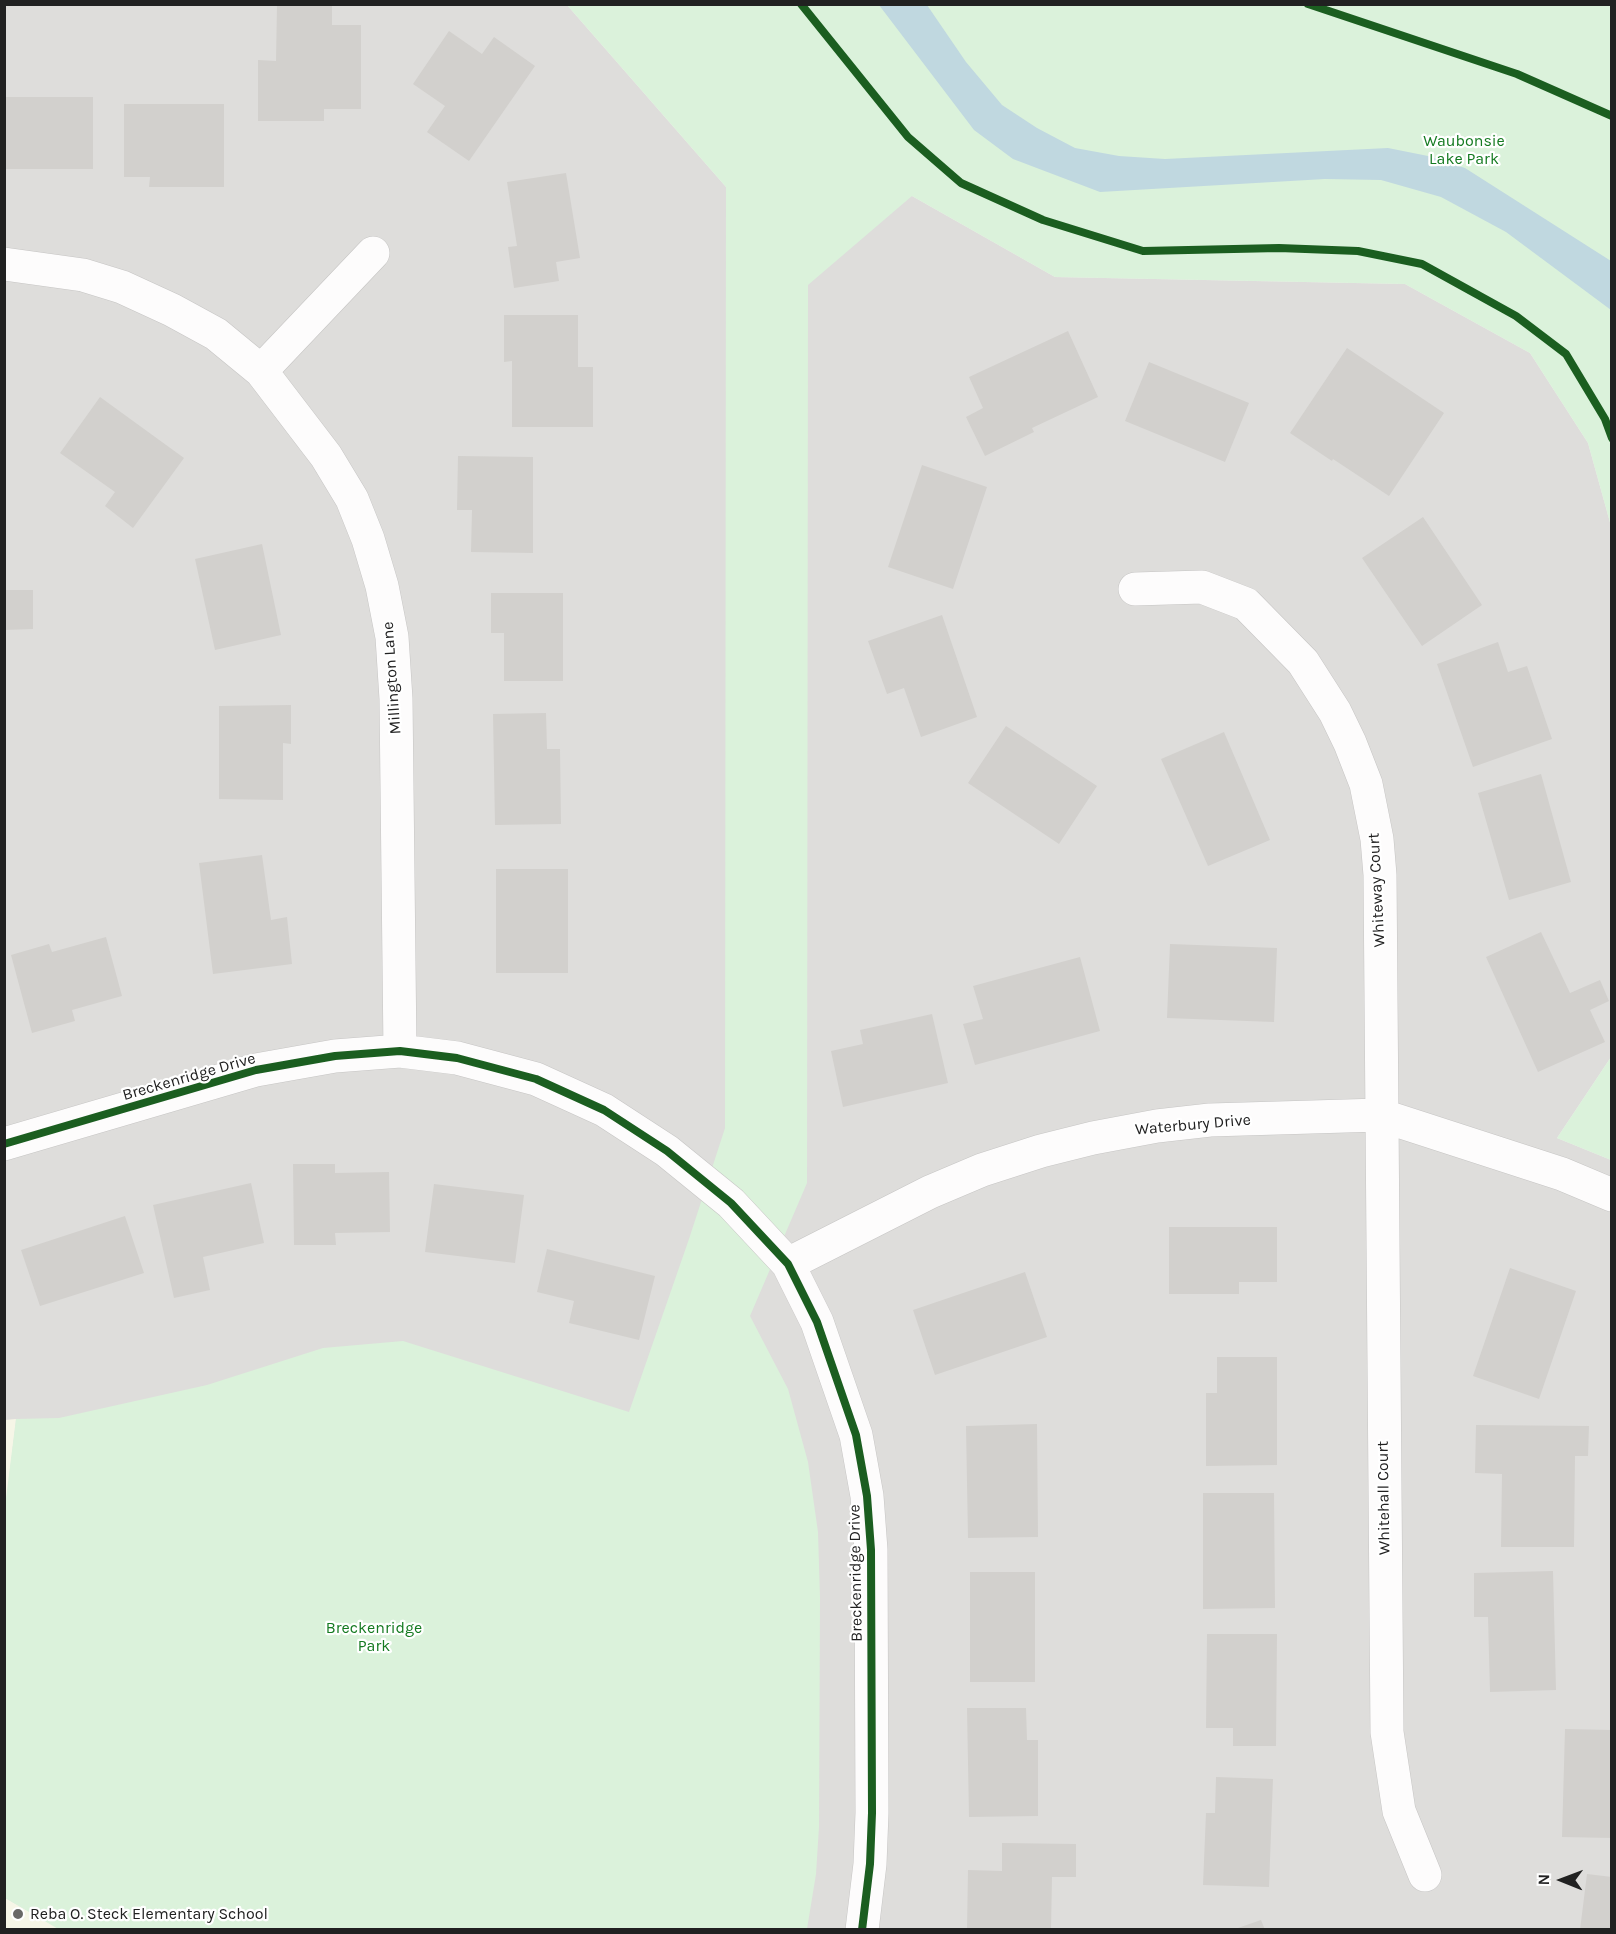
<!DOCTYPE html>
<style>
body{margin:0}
#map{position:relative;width:1616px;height:1934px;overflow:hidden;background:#efedea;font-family:Karla,sans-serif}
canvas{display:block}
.frame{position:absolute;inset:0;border:6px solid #212121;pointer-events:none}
.north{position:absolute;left:1532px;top:1850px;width:60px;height:60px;-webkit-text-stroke:4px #fff;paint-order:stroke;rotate:271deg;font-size:16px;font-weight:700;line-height:24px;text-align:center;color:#212121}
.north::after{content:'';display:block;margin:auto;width:21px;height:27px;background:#212121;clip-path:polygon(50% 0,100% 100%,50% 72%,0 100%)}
</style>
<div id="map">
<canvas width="1616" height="1934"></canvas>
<div class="frame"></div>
<div class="north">N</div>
</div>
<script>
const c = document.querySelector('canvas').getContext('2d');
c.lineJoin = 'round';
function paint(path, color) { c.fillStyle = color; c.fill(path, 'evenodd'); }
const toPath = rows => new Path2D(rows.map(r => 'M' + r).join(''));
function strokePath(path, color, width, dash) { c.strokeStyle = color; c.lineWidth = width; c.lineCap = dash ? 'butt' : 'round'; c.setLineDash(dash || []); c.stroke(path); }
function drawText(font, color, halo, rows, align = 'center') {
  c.font = font + ' Karla,sans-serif'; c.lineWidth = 4.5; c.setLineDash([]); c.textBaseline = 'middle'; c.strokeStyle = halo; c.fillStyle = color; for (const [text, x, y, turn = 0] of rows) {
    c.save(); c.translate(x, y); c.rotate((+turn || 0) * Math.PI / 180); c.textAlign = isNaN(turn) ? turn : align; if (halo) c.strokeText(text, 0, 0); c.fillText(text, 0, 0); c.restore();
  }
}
paint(toPath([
 [5,5,567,5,726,187,912,196,1055,277,1405,284,1530,353,1588,443,1611,526,1611,1057,1557,1138,1611,1160,1611,1929,60,1930,5,1898,4,1514,16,1420,4,1420]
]), '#dedddb');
paint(toPath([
 [16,1419,5,1514,5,1420],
 [5,1898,60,1929,5,1929]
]), '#f6f6e7');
paint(toPath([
 [567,5,1611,5,1611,526,1588,443,1530,353,1405,284,1055,277,912,196,808,285,807,1183,750,1316,788,1389,808,1462,818,1532,820,1598,819,1827,816,1874,807,1929,60,1930,5,1898,4,1514,16,1419,59,1418,207,1385,323,1348,403,1341,629,1412,689,1239,725,1128,726,187],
 [1611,1057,1611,1160,1557,1138]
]), '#dbf2db');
paint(toPath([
 [879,5,927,5,966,62,1002,105,1037,128,1075,148,1119,156,1165,159,1388,148,1428,156,1465,168,1611,261,1611,310,1506,232,1441,197,1381,180,1325,179,1100,192,1013,159,974,130]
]), '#c0d8e0');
paint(toPath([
 [277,5,332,5,332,25,361,25,361,109,324,109,324,121,258,121,258,60,276,61],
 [449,31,482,54,494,37,535,66,469,161,427,132,445,106,413,84],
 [4,97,93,97,93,169,4,169],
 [124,104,224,104,224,187,149,187,150,177,124,177],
 [566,173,580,258,556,262,559,281,514,288,508,247,517,246,507,182],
 [504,315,578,315,578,367,593,367,593,427,512,427,512,361,504,362],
 [1068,331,1098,397,1032,428,1034,432,985,456,966,417,983,408,969,377],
 [1347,348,1444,413,1389,496,1333,459,1332,461,1290,433],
 [1149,362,1249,403,1225,462,1125,421],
 [100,397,184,458,133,528,105,506,115,492,60,453],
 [458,456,533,457,533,553,471,552,472,510,457,510],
 [922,465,987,487,953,589,888,567],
 [1423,517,1482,605,1422,646,1362,558],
 [262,544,281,635,215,650,195,559],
 [4,590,33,590,33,629,4,630],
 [491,593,563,593,563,681,504,681,504,633,491,633],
 [942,615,977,717,921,737,904,688,887,694,868,641],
 [1498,642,1508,672,1527,666,1552,739,1473,767,1437,664],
 [291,705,291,744,283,743,283,800,219,799,219,706],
 [546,713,547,749,560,749,561,824,495,825,493,714],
 [1006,726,1097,786,1059,844,968,783],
 [1224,732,1270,840,1208,866,1161,759],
 [1541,774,1571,882,1509,900,1478,793],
 [262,855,271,920,287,917,292,964,213,974,199,863],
 [496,869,568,869,568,973,496,973],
 [1541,932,1570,993,1600,980,1609,1001,1590,1010,1605,1042,1538,1072,1486,957],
 [106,937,122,996,72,1010,75,1021,32,1033,11,955,49,944,52,952],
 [1170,944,1277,948,1274,1022,1167,1018],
 [1080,957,1100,1031,975,1065,963,1024,983,1019,973,986],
 [932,1014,948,1083,843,1107,831,1051,863,1044,860,1030],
 [293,1164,335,1164,335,1173,389,1172,390,1232,335,1233,336,1245,294,1245],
 [251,1183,264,1243,203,1257,210,1290,174,1298,153,1205],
 [434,1184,524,1195,515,1263,425,1252],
 [125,1216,144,1273,40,1306,21,1250],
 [1169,1227,1277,1227,1277,1282,1239,1282,1239,1294,1169,1294],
 [547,1249,655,1276,639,1340,569,1323,574,1301,537,1292],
 [1510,1268,1576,1291,1539,1399,1473,1376],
 [1025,1272,1047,1337,935,1375,913,1310],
 [1217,1357,1277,1357,1277,1465,1206,1466,1206,1393,1217,1393],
 [1037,1424,1038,1537,968,1538,966,1426],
 [1476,1425,1589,1426,1588,1456,1575,1456,1574,1547,1501,1547,1502,1474,1475,1473],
 [1203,1493,1274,1493,1275,1608,1203,1609],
 [1553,1571,1556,1690,1490,1692,1488,1617,1474,1617,1474,1573],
 [970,1572,1035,1572,1035,1682,970,1682],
 [1207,1634,1277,1634,1276,1746,1233,1746,1233,1728,1206,1728],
 [967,1708,1026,1708,1027,1740,1038,1740,1038,1816,969,1817],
 [1565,1729,1612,1730,1612,1838,1562,1837],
 [1216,1777,1273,1779,1269,1887,1203,1885,1206,1813,1215,1813],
 [1002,1843,1076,1844,1076,1877,1052,1877,1051,1930,967,1930,968,1870,1002,1871],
 [1587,1874,1612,1877,1612,1930,1580,1930],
 [1261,1920,1265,1930,1235,1930,1235,1929]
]), '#d2d0cd');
const minor = toPath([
 [4,264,83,275,122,287,172,310,216,334,261,371,326,456,352,499,368,539,382,586,392,637,396,699,400,1051],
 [261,371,373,253],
 [1135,589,1202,587,1246,604,1303,662,1335,712,1350,743,1366,784,1377,839,1380,875,1387,1732,1399,1811,1425,1875],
 [4,1144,256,1070,335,1056,400,1051,457,1058,536,1079,604,1110,667,1151,731,1203,788,1264,817,1322,856,1435,867,1496,871,1550,872,1813,870,1864,862,1930],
 [788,1264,930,1192,982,1170,1041,1151,1093,1138,1157,1126,1210,1120,1380,1115,1562,1174,1612,1195]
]);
strokePath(minor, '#c6c5c4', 34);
strokePath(minor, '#fdfcfc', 33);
strokePath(toPath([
 [801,4,908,137,961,183,1043,220,1143,251,1279,248,1358,251,1422,264,1516,316,1566,354,1605,419,1612,438],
 [1308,4,1517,74,1612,116],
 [4,1144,256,1070,335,1056,400,1051,457,1058,536,1079,604,1110,667,1151,731,1203,788,1264,817,1322,856,1435,867,1496,871,1550,872,1813,870,1864,862,1930]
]), '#1b5e20', 8);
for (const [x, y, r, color] of [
 [18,1914,6,"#696867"]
]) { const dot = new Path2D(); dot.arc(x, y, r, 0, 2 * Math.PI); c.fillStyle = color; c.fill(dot); strokePath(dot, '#fff', 2); }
drawText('16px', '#147a20', '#fff', [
 ["Waubonsie",1464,141],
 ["Lake Park",1464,159],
 ["Breckenridge",374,1628],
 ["Park",374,1646]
]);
drawText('16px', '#212121', '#fff', [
 ["Millington Lane",392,678,-94],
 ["Whiteway Court",1377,890,-93],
 ["Breckenridge Drive",189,1077,-16],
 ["Waterbury Drive",1193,1125,-5],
 ["Whitehall Court",1384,1498,-91],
 ["Breckenridge Drive",856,1573,-91]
]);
drawText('16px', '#212121', '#fff', [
 ["Reba O. Steck Elementary School",30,1914]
], 'left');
</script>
